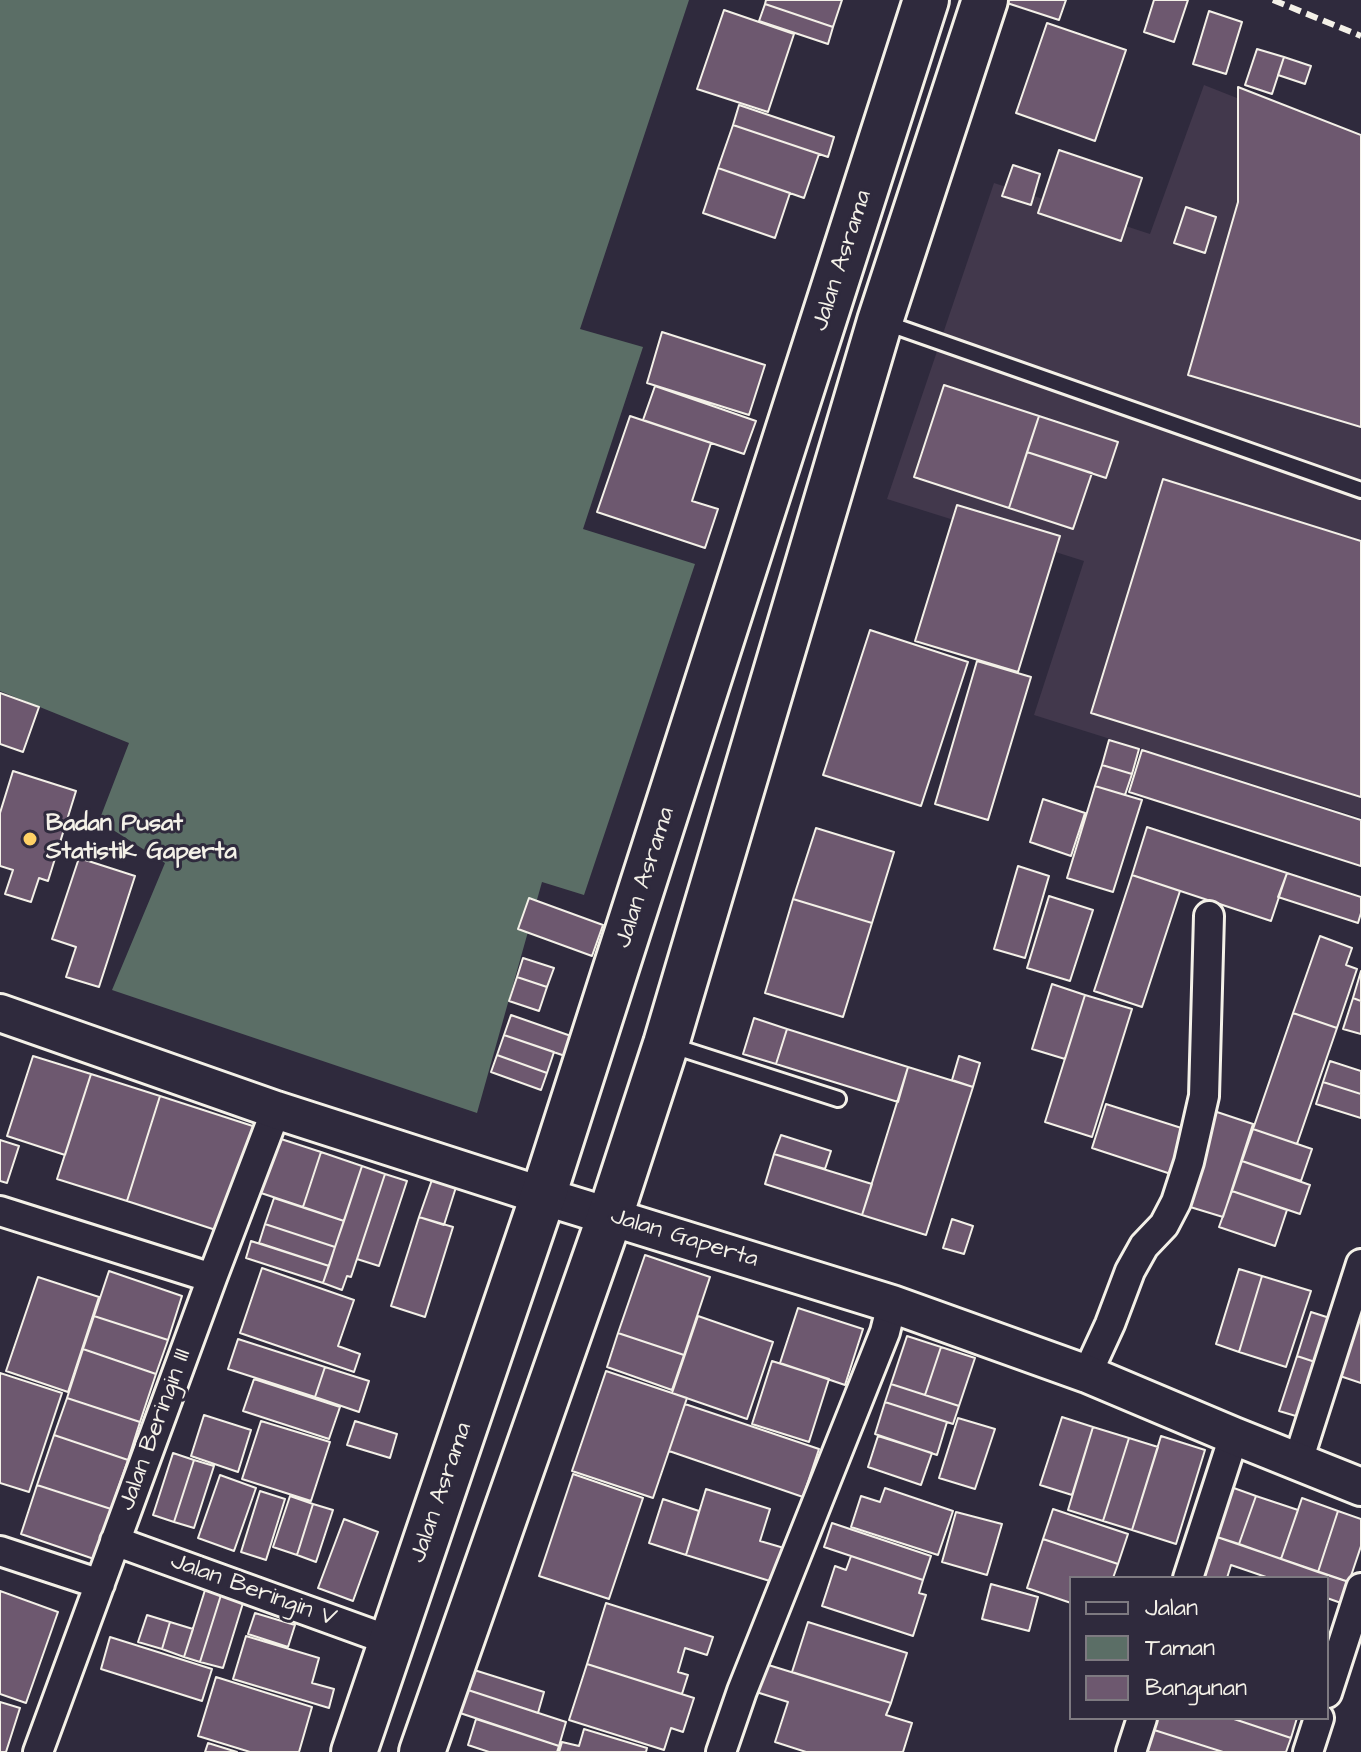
<!DOCTYPE html>
<style>
body{margin:0}
#map{position:relative;width:1361px;height:1752px;overflow:hidden;background:#2f2a3d;font-family:"Architects Daughter",sans-serif}
canvas{display:block}
.legend{position:absolute;left:1069px;top:1576px;width:260px;height:144px;box-sizing:border-box;background:#2f2a3d;border:2px solid #7e7a81;margin:0;padding:10px 14px;list-style:none;font-size:24px;color:#f4f1e8}
.legend li{display:flex;align-items:center;gap:16px;height:40px}
.legend b{width:40px;border:2px solid #7e7a81}
</style>
<div id="map">
<canvas width="1361" height="1752"></canvas>
<ul class="legend">
<li><b style="height:10px;background:#2f2a3d"></b>Jalan</li>
<li><b style="height:22px;background:#5b6e66"></b>Taman</li>
<li><b style="height:22px;background:#6d586f"></b>Bangunan</li>
</ul>
</div>
<script>
const c = document.querySelector('canvas').getContext('2d');
c.lineJoin = 'round';
function paint(path, color) { c.fillStyle = color; c.fill(path, 'evenodd'); }
const toPath = rows => new Path2D(rows.map(r => 'M' + r).join(''));
function strokePath(path, color, width, dash) { c.strokeStyle = color; c.lineWidth = width; c.lineCap = dash ? 'butt' : 'round'; c.setLineDash(dash || []); c.stroke(path); }
function drawText(font, color, halo, rows, align = 'center') {
  c.font = font + ' "Architects Daughter",sans-serif'; c.lineWidth = 6; c.setLineDash([]); c.textBaseline = 'middle'; c.strokeStyle = halo; c.fillStyle = color; for (const [text, x, y, turn = 0] of rows) {
    c.save(); c.translate(x, y); c.rotate((+turn || 0) * Math.PI / 180); c.textAlign = isNaN(turn) ? turn : align; if (halo) c.strokeText(text, 0, 0); c.fillText(text, 0, 0); c.restore();
  }
}
paint(toPath([
 [1204,85,1361,147,1361,818,1034,715,1084,561,887,499,994,183,1150,234]
]), '#42384c');
paint(toPath([
 [0,0,689,0,580,329,643,347,583,529,695,564,584,895,542,882,477,1113,112,990,165,863,99,821,129,743,0,691]
]), '#5b6e66');
const building = toPath([
 [766,0,842,0,833,27,765,4,766,0],
 [1008,0,1066,0,1059,20,1007,3,1008,0],
 [1154,0,1188,0,1174,42,1144,32,1154,0],
 [765,4,833,27,828,44,759,21,765,4],
 [724,10,794,34,768,112,697,89,724,10],
 [1209,11,1242,22,1226,74,1193,64,1209,11],
 [1047,23,1126,50,1095,141,1016,113,1047,23],
 [1257,49,1284,57,1272,94,1245,85,1257,49],
 [1284,57,1311,66,1305,84,1278,75,1284,57],
 [1238,87,1361,135,1361,427,1188,375,1238,202,1238,87],
 [739,105,834,137,828,157,733,125,739,105],
 [733,125,819,154,804,198,718,168,733,125],
 [1059,150,1142,178,1121,241,1038,213,1059,150],
 [1013,165,1040,174,1031,205,1002,196,1013,165],
 [718,168,790,193,775,238,703,213,718,168],
 [1186,207,1216,217,1205,253,1174,243,1186,207],
 [662,332,765,365,749,415,647,383,662,332],
 [944,385,1039,416,1009,508,914,477,944,385],
 [655,386,756,421,744,454,643,420,655,386],
 [630,416,711,443,692,501,718,509,705,548,597,512,630,416],
 [1039,416,1118,442,1106,478,1027,452,1039,416],
 [1027,452,1092,473,1073,529,1009,508,1027,452],
 [1163,479,1361,541,1361,797,1091,713,1163,479],
 [957,505,1060,536,1018,672,915,641,957,505],
 [870,630,968,662,921,806,823,775,870,630],
 [977,661,1031,677,988,820,935,804,977,661],
 [0,693,39,707,23,752,0,744,0,693],
 [1109,740,1139,749,1132,774,1102,765,1109,740],
 [1142,750,1361,820,1361,866,1129,792,1142,750],
 [1102,765,1132,774,1125,795,1095,786,1102,765],
 [13,771,76,791,48,881,39,878,31,902,5,894,13,870,0,866,0,813,13,771],
 [1095,786,1142,800,1113,892,1067,878,1095,786],
 [1043,799,1085,813,1071,856,1030,842,1043,799],
 [1147,827,1287,873,1271,921,1132,875,1147,827],
 [816,828,894,852,872,923,793,899,816,828],
 [79,858,135,876,99,987,66,977,76,947,52,939,79,858],
 [1018,866,1049,876,1025,958,994,949,1018,866],
 [1287,873,1361,897,1361,913,1358,923,1278,897,1287,873],
 [1132,875,1180,891,1142,1007,1094,991,1132,875],
 [1049,896,1093,910,1070,981,1027,968,1049,896],
 [529,898,603,925,592,956,518,929,529,898],
 [793,899,872,923,843,1017,765,993,793,899],
 [1320,936,1352,948,1346,965,1357,969,1337,1028,1293,1013,1320,936],
 [523,958,554,968,547,987,517,977,523,958],
 [1361,971,1361,1001,1353,998,1361,971],
 [517,977,547,987,539,1011,509,1001,517,977],
 [1052,984,1085,995,1065,1059,1032,1049,1052,984],
 [1085,995,1132,1009,1092,1137,1045,1122,1085,995],
 [1353,998,1361,1001,1361,1034,1343,1029,1353,998],
 [1293,1013,1337,1028,1297,1144,1253,1129,1293,1013],
 [511,1015,571,1036,565,1056,504,1035,511,1015],
 [754,1018,787,1029,776,1064,743,1054,754,1018],
 [787,1029,908,1067,898,1102,776,1064,787,1029],
 [504,1035,554,1052,547,1073,497,1055,504,1035],
 [497,1055,547,1073,541,1090,491,1072,497,1055],
 [33,1056,91,1074,65,1155,7,1136,33,1056],
 [959,1056,980,1063,973,1087,952,1080,959,1056],
 [1330,1061,1361,1071,1361,1094,1323,1082,1330,1061],
 [908,1067,973,1087,926,1235,862,1215,908,1067],
 [91,1074,160,1096,127,1201,57,1179,91,1074],
 [1323,1082,1361,1094,1361,1118,1316,1104,1323,1082],
 [160,1096,262,1129,228,1234,127,1201,160,1096],
 [1106,1104,1194,1132,1180,1177,1092,1148,1106,1104],
 [1208,1109,1253,1124,1223,1217,1177,1203,1208,1109],
 [1253,1129,1312,1149,1301,1181,1242,1161,1253,1129],
 [781,1135,831,1151,825,1169,774,1154,781,1135],
 [278,1138,321,1152,303,1207,261,1193,278,1138],
 [0,1140,19,1146,7,1183,0,1181,0,1140],
 [321,1152,362,1166,344,1221,303,1207,321,1152],
 [774,1154,872,1184,862,1215,765,1184,774,1154],
 [1242,1161,1310,1185,1300,1214,1232,1191,1242,1161],
 [362,1166,385,1174,351,1277,347,1276,342,1290,323,1283,362,1166],
 [385,1174,407,1181,379,1266,357,1259,385,1174],
 [433,1177,457,1184,444,1225,419,1217,433,1177],
 [1232,1191,1287,1210,1275,1246,1219,1227,1232,1191],
 [274,1198,344,1221,335,1247,265,1224,274,1198],
 [419,1217,453,1227,425,1317,391,1306,419,1217],
 [952,1219,973,1226,964,1254,943,1248,952,1219],
 [265,1224,335,1247,329,1266,259,1243,265,1224],
 [251,1241,329,1266,323,1283,246,1258,251,1241],
 [645,1255,710,1277,684,1355,618,1333,645,1255],
 [262,1268,354,1300,338,1346,360,1354,354,1372,240,1333,262,1268],
 [1239,1269,1262,1276,1239,1352,1216,1344,1239,1269],
 [109,1271,182,1296,168,1340,94,1316,109,1271],
 [1262,1276,1311,1291,1286,1367,1239,1352,1262,1276],
 [38,1277,99,1297,68,1392,6,1371,38,1277],
 [1361,1306,1361,1383,1337,1375,1361,1306],
 [798,1308,863,1329,845,1385,780,1363,798,1308],
 [1311,1312,1339,1321,1324,1365,1297,1356,1311,1312],
 [94,1316,168,1340,156,1374,83,1349,94,1316],
 [698,1316,773,1342,747,1419,672,1393,698,1316],
 [618,1333,684,1355,672,1390,607,1367,618,1333],
 [907,1336,941,1347,925,1395,891,1384,907,1336],
 [238,1339,325,1367,315,1397,228,1369,238,1339],
 [941,1347,975,1358,959,1406,925,1395,941,1347],
 [83,1349,156,1374,140,1422,67,1398,83,1349],
 [1297,1356,1324,1365,1306,1419,1279,1411,1297,1356],
 [772,1361,829,1379,809,1442,752,1424,772,1361],
 [325,1367,369,1381,359,1412,315,1397,325,1367],
 [606,1371,687,1398,653,1498,572,1471,606,1371],
 [0,1373,62,1393,29,1492,0,1483,0,1373],
 [254,1379,340,1407,329,1439,243,1411,254,1379],
 [891,1384,959,1406,953,1424,885,1402,891,1384],
 [67,1398,140,1422,128,1460,54,1435,67,1398],
 [885,1402,947,1422,937,1455,875,1434,885,1402],
 [685,1404,819,1449,803,1497,669,1451,685,1404],
 [204,1415,251,1430,238,1472,191,1456,204,1415],
 [1062,1417,1093,1427,1072,1495,1040,1485,1062,1417],
 [958,1418,995,1429,975,1489,939,1478,958,1418],
 [261,1421,330,1442,311,1501,242,1479,261,1421],
 [355,1421,397,1434,390,1458,347,1445,355,1421],
 [1093,1427,1129,1438,1103,1521,1068,1510,1093,1427],
 [54,1435,128,1460,111,1509,37,1485,54,1435],
 [878,1436,932,1453,921,1485,868,1467,878,1436],
 [1161,1436,1205,1450,1176,1544,1132,1530,1161,1436],
 [1129,1438,1158,1447,1132,1530,1103,1521,1129,1438],
 [173,1453,194,1460,174,1522,153,1515,173,1453],
 [194,1460,214,1466,194,1528,174,1522,194,1460],
 [573,1474,643,1498,609,1599,539,1576,573,1474],
 [220,1475,256,1488,234,1551,198,1538,220,1475],
 [37,1485,111,1509,94,1559,21,1534,37,1485],
 [1231,1487,1256,1496,1239,1544,1214,1536,1231,1487],
 [885,1488,953,1511,938,1555,851,1527,861,1496,880,1502,885,1488],
 [706,1489,770,1509,760,1541,784,1548,773,1582,686,1555,706,1489],
 [260,1491,285,1499,266,1560,241,1552,260,1491],
 [290,1496,313,1504,297,1555,273,1547,290,1496],
 [1256,1496,1298,1510,1281,1559,1239,1544,1256,1496],
 [1302,1498,1338,1511,1318,1572,1281,1559,1302,1498],
 [663,1499,699,1511,686,1555,649,1543,663,1499],
 [313,1504,333,1510,316,1562,297,1555,313,1504],
 [1053,1509,1128,1534,1118,1564,1043,1539,1053,1509],
 [1338,1511,1361,1519,1361,1546,1349,1582,1318,1572,1338,1511],
 [956,1512,1002,1524,987,1575,942,1562,956,1512],
 [344,1519,378,1532,353,1601,318,1588,344,1519],
 [832,1523,931,1556,923,1580,824,1547,832,1523],
 [1214,1536,1349,1582,1341,1603,1327,1598,1327,1578,1269,1578,1231,1565,1227,1578,1208,1578,1201,1575,1214,1536],
 [1043,1539,1118,1564,1113,1578,1071,1578,1071,1603,1027,1588,1043,1539],
 [851,1556,923,1580,919,1593,926,1595,913,1636,822,1606,835,1566,846,1570,851,1556],
 [991,1584,1038,1597,1029,1631,982,1619,991,1584],
 [205,1590,221,1595,200,1662,184,1657,205,1590],
 [0,1591,58,1612,26,1703,0,1694,0,1591],
 [221,1595,243,1603,223,1668,200,1662,221,1595],
 [606,1603,713,1637,707,1655,685,1648,678,1672,688,1675,682,1694,587,1664,606,1603],
 [255,1613,295,1625,288,1647,248,1634,255,1613],
 [147,1615,170,1622,162,1649,138,1642,147,1615],
 [170,1622,193,1629,184,1657,162,1649,170,1622],
 [808,1622,907,1653,891,1703,792,1672,808,1622],
 [246,1636,319,1658,312,1683,334,1689,329,1708,233,1679,246,1636],
 [110,1637,212,1669,202,1701,101,1669,110,1637],
 [762,1663,891,1703,886,1715,912,1723,903,1752,806,1752,775,1742,788,1702,753,1691,762,1663],
 [587,1664,694,1698,683,1732,671,1728,664,1750,569,1720,587,1664],
 [471,1669,544,1692,538,1713,465,1689,471,1669],
 [216,1677,312,1707,299,1752,250,1752,198,1736,216,1677],
 [465,1689,566,1722,559,1746,457,1712,465,1689],
 [0,1702,20,1708,6,1752,0,1752,0,1702],
 [1155,1718,1231,1718,1291,1738,1286,1752,1223,1752,1151,1729,1155,1718],
 [1231,1718,1297,1718,1291,1738,1231,1718],
 [476,1719,559,1746,557,1752,489,1752,468,1745,476,1719],
 [584,1729,647,1748,646,1752,559,1752,562,1742,579,1746,584,1729],
 [1151,1729,1223,1752,1143,1752,1151,1729],
 [208,1743,237,1752,205,1752,208,1743]
]);
paint(building, '#6d586f');
strokePath(building, '#f4f1e8', 2);
const service = toPath([
 [886,323,1361,490],
 [670,1045,838,1099]
]);
const minor = toPath([
 [0,1211,212,1278],
 [1087,1374,1110,1324,1130,1271,1144,1246,1164,1225,1176,1202,1189,1162,1204,1096,1209,916],
 [1298,1461,1361,1264],
 [115,1541,391,1641],
 [0,1551,100,1584],
 [1188,1578,1234,1436],
 [1327,1693,1361,1588],
 [38,1752,212,1278,276,1110],
 [721,1752,742,1691,885,1332,892,1304],
 [1131,1752,1142,1718],
 [1308,1752,1319,1718]
]);
const tertiary = toPath([
 [0,1013,276,1110,543,1196,892,1304,1087,1374,1234,1436,1361,1487]
]);
const trunk = toPath([
 [354,1752,543,1196,926,0],
 [422,1752,610,1216,666,1044,880,321,985,0]
]);
strokePath(service, '#f4f1e8', 20);
strokePath(minor, '#f4f1e8', 34);
strokePath(tertiary, '#f4f1e8', 42);
strokePath(trunk, '#f4f1e8', 50);
strokePath(service, '#2f2a3d', 14);
strokePath(minor, '#2f2a3d', 28);
strokePath(tertiary, '#2f2a3d', 36);
strokePath(trunk, '#2f2a3d', 44);
strokePath(toPath([
 [1273,0,1361,36]
]), '#f4f1e8', 6, [12, 6]);
for (const [x, y, r, color] of [
 [30,839,8,"#ffd166"]
]) { const dot = new Path2D(); dot.arc(x, y, r, 0, 2 * Math.PI); c.fillStyle = color; c.fill(dot); strokePath(dot, '#2f2a3d', 3); }
drawText('24px', '#f4f1e8', '#2f2a3d', [
 ["Jalan Asrama",843,261,-72],
 ["Jalan Asrama",646,878,-72],
 ["Jalan Gaperta",684,1239,17],
 ["Jalan Beringin III",156,1430,-70],
 ["Jalan Asrama",442,1493,-71],
 ["Jalan Beringin V",253,1591,20]
]);
drawText('bold 24px', '#f4f1e8', '#2f2a3d', [
 ["Badan Pusat",46,825],
 ["Statistik Gaperta",46,853]
], 'left');
</script>
